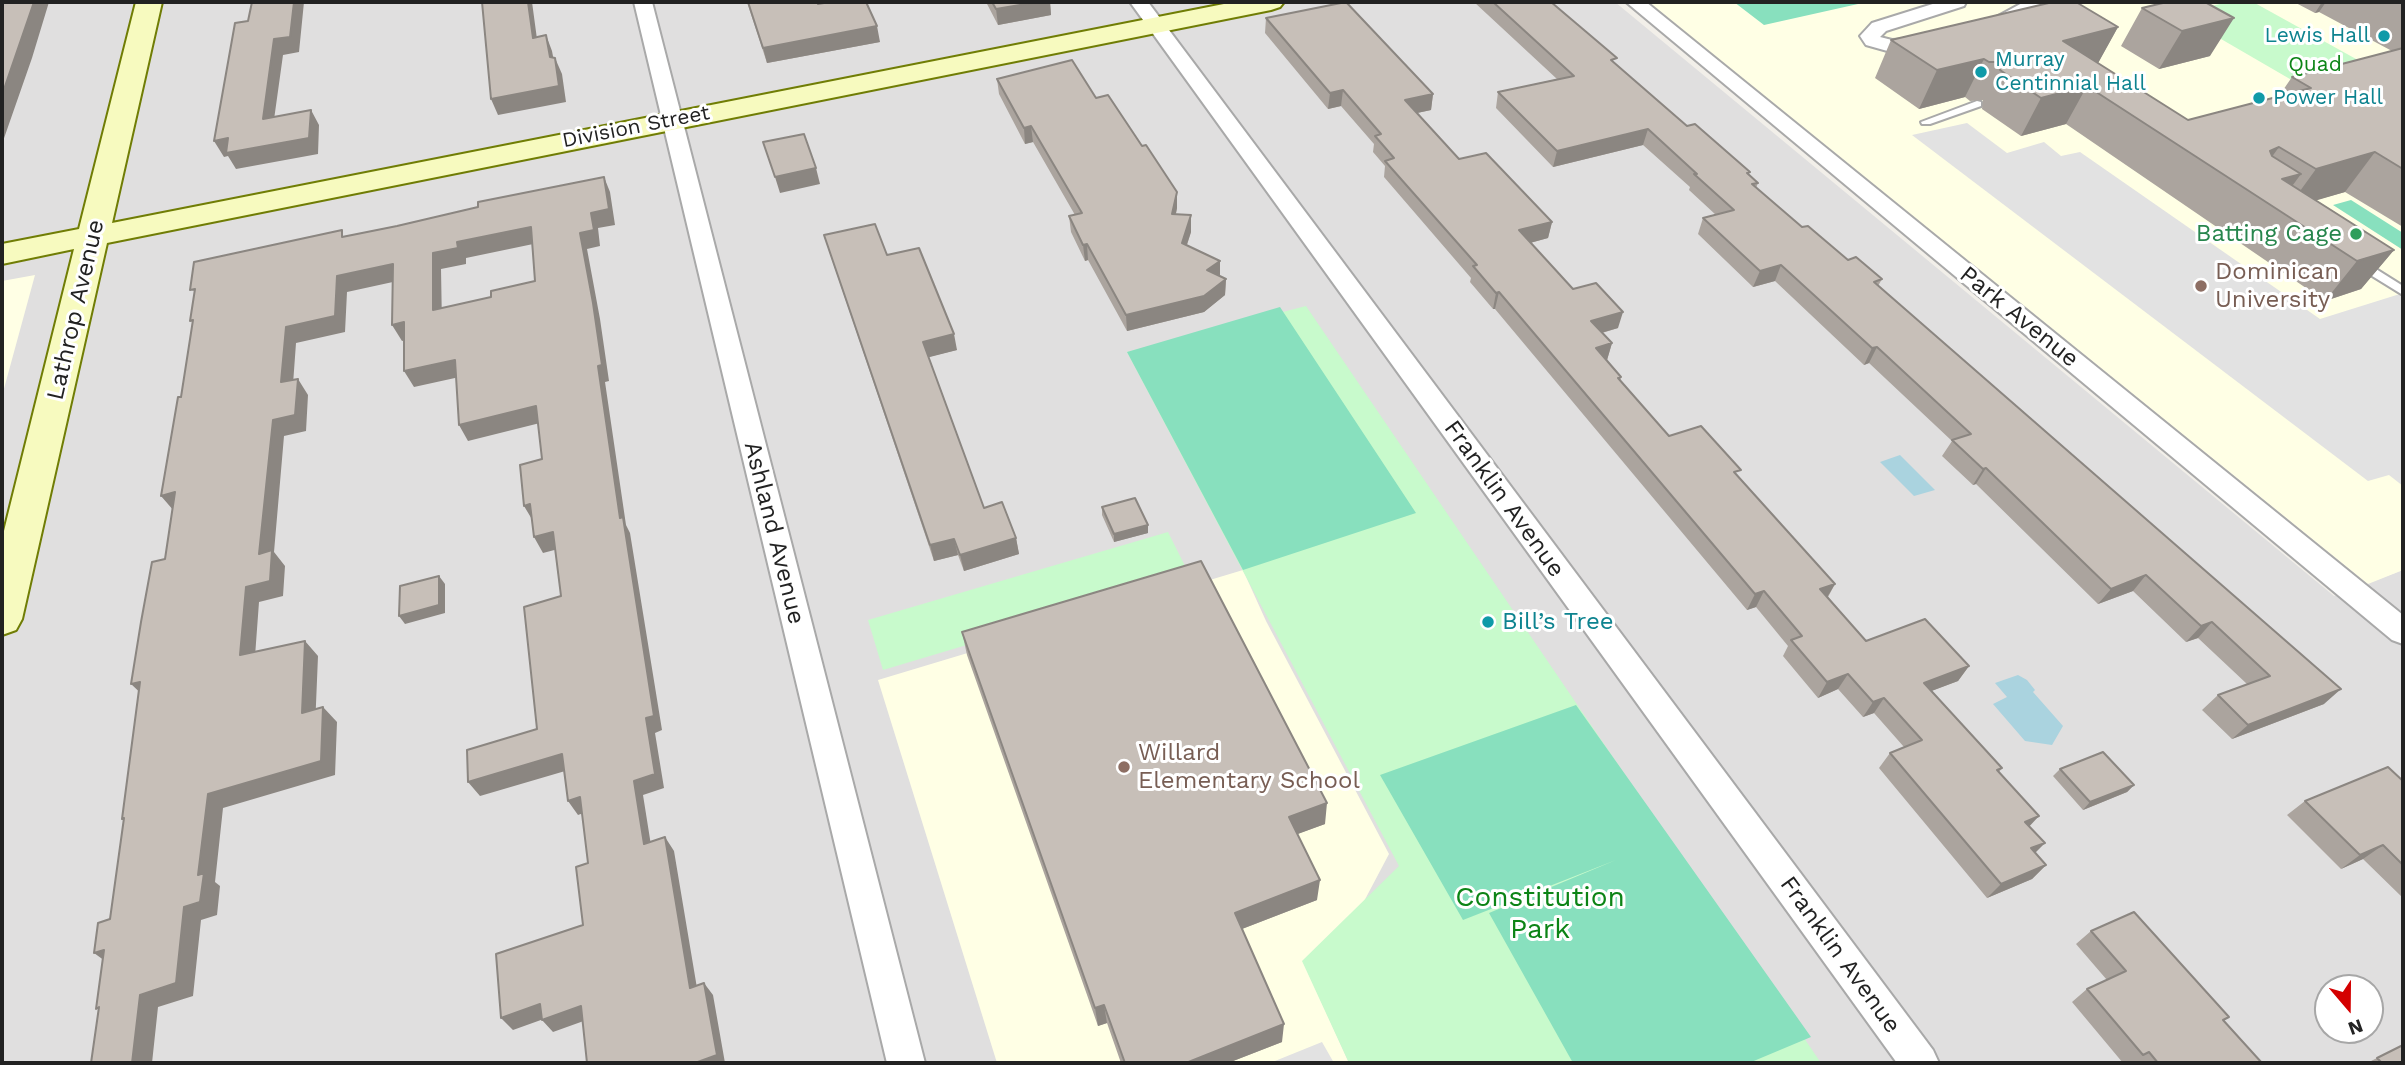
<!DOCTYPE html>
<meta charset="utf-8">
<style>
body{margin:0}
#map{position:relative;width:2405px;height:1065px;overflow:hidden;background:#f2efe9;font-family:"Work Sans",sans-serif}
canvas{display:block}
.frame{position:absolute;inset:0;border:4px solid #222;pointer-events:none}
.north{position:absolute;left:2314px;top:974px;width:70px;height:70px;box-sizing:border-box;background:#fff;border:2px solid #a7a7a7;border-radius:50%;rotate:160deg;font-size:19px;font-weight:700;line-height:28px;text-align:center;color:#222}
.north::after{content:'';display:block;margin:auto;width:24px;height:32px;background:#d40000;clip-path:polygon(50% 0,100% 100%,50% 72%,0 100%)}
</style>
<div id="map">
<canvas width="2405" height="1065"></canvas>
<div class="frame"></div>
<div class="north">N</div>
</div>
<script>
const c = document.querySelector('canvas').getContext('2d');
c.lineJoin = 'round';
function paint(path, color) { c.fillStyle = color; c.fill(path, 'evenodd'); }
const toPath = rows => new Path2D(rows.map(r => 'M' + r).join(''));
function strokePath(path, color, width, dash) { c.strokeStyle = color; c.lineWidth = width; c.lineCap = dash ? 'butt' : 'round'; c.setLineDash(dash || []); c.stroke(path); }
function drawText(font, color, halo, rows, align = 'center') {
  c.font = font + ' "Work Sans",sans-serif'; c.lineWidth = 6; c.setLineDash([]); c.textBaseline = 'middle'; c.strokeStyle = halo; c.fillStyle = color; for (const [text, x, y, turn = 0] of rows) {
    c.save(); c.translate(x, y); c.rotate((+turn || 0) * Math.PI / 180); c.textAlign = isNaN(turn) ? turn : align; if (halo) c.strokeText(text, 0, 0); c.fillText(text, 0, 0); c.restore();
  }
}
paint(toPath([
 [2,2,1615,2,2334,596,2403,570,2403,1063,2,1063],
 [2328,988,2370,988,2370,1030,2328,1030]
]), '#e0dfdf');
paint(toPath([
 [1648,2,2403,2,2403,570,2368,584],
 [35,275,2,396,2,281],
 [1243,570,1266,621,1389,854,1361,907,1303,961,1349,1063,997,1063,878,680]
]), '#ffffe5');
paint(toPath([
 [2228,2,2253,2,2385,75,2314,93,2178,14],
 [1306,306,1821,1063,1349,1063,1302,961,1399,866,1127,352],
 [1168,532,1191,578,883,670,868,620]
]), '#c8facc');
paint(toPath([
 [1734,2,1867,2,1764,25],
 [2351,200,2403,233,2403,250,2333,205],
 [1280,307,1416,513,1243,570,1127,352],
 [1576,705,1671,839,1811,1037,1749,1063,1573,1063,1489,913,1616,860,1463,920,1380,775]
]), '#88e0be');
paint(toPath([
 [1967,123,2007,153,2044,142,2061,156,2080,152,2320,319,2403,293,2403,486,2389,475,2368,481,1912,135],
 [1322,1042,1334,1063,1270,1063]
]), '#e2e2e2');
paint(toPath([
 [1900,455,1935,490,1914,496,1880,462],
 [2018,675,2027,680,2035,690,2033,692,2063,726,2052,745,2025,741,1993,704,2007,697,1995,683]
]), '#aad3df');
const lane = toPath([
 [1977,101,1981,102,1981,106,1930,124,1922,124,1921,122,1977,101],
 [2360,259,2403,286,2403,295,2356,266,2354,263,2360,259]
]);
const street = toPath([
 [634,2,652,2,925,1063,887,1063,634,2],
 [1130,2,1148,2,1933,1050,1939,1063,1897,1063,1130,2],
 [1626,2,1646,2,2403,615,2403,644,2392,640,1626,2],
 [1939,2,1966,2,1964,6,1886,31,1880,37,1892,40,1927,38,1937,44,1934,48,1891,52,1866,45,1860,36,1872,23,1939,2],
 [2024,2,2046,2,2003,29,1989,29,1987,25,1989,21,2024,2]
]);
const secondary = toPath([
 [136,2,162,2,112,223,1234,2,1284,2,1280,7,1271,10,107,243,22,619,16,630,2,635,2,539,74,249,2,264,2,244,79,229,136,2]
]);
strokePath(lane, '#a9a9a9', 4);
strokePath(street, '#a9a9a9', 4);
strokePath(secondary, '#707d05', 4);
paint(lane, '#fff');
paint(street, '#fff');
paint(secondary, '#f7fabf');
paint(toPath([
 [747,2,817,2,818,4,880,42,767,63],
 [986,2,1050,2,1051,15,998,25],
 [1474,2,1551,2,1616,64,1687,126,1758,183,1756,188,1802,227,1848,260,1882,279,1878,286,2324,704,2232,739,2202,710,2218,695,2247,684,2198,638,2186,642,2133,591,2098,604,1976,484,1973,485,1942,456,1952,441,1869,363,1864,365,1775,281,1753,287,1698,234,1703,218,1716,215,1689,190,1690,187,1643,145,1553,167,1496,108,1498,92,1557,79],
 [2167,2,2210,56,2159,69,2121,46,2142,8],
 [2294,2,2403,2,2403,227,2345,192,2316,200,2394,250,2361,289,2325,301,2066,124,2021,136,1982,109,1983,100,1970,101,1965,97,1919,109,1875,78,1891,40,2118,27,2098,63,2188,120,2279,96,2292,77,2392,51,2319,12,2315,13],
 [1266,18,1433,94,1431,110,1417,113,1459,159,1552,222,1548,238,1530,243,1573,289,1618,328,1602,333,1612,343,1607,360,1606,360,1621,377,1620,381,1669,436,1738,477,1835,584,1828,597,1866,641,1969,666,1958,681,1931,691,2002,768,1999,772,2029,826,2035,853,2046,865,2032,879,1987,898,1879,768,1890,753,1904,747,1874,713,1863,717,1838,689,1818,698,1783,656,1788,646,1756,607,1747,610,1495,309,1493,309,1470,282,1471,278,1384,177,1385,166,1373,152,1374,144,1341,106,1328,109,1265,33],
 [997,79,1096,98,1177,208,1176,214,1191,215,1191,232,1187,245,1220,261,1220,276,1226,279,1225,295,1204,312,1127,331,1088,260,1085,261,1071,232,1069,216,1075,215,1033,142,1025,144,999,94],
 [824,235,887,255,957,350,928,357,984,508,1016,538,1019,554,964,571,958,555,934,561,829,251],
 [1102,507,1148,525,1148,533,1114,542,1102,515],
 [962,632,1325,824,1297,834,1317,900,1242,929,1282,1042,1228,1063,1121,1063,1107,1023,1098,1026,967,655],
 [2060,769,2134,785,2127,792,2083,810,2053,776],
 [2403,781,2403,898,2363,859,2341,869,2287,815,2305,801],
 [2091,931,2229,1017,2223,1021,2262,1063,2123,1063,2072,1002,2087,989,2107,980,2076,944],
 [2377,1058,2403,1063,2367,1063]
]), '#aba49e');
paint(toPath([
 [34,2,49,2,32,58,2,144,2,95],
 [294,2,304,2,299,52,283,55,272,134,263,119,274,39],
 [528,2,532,2,539,54,533,38],
 [1038,2,1050,2,1051,15,998,25,996,9],
 [2322,2,2326,2,2319,12,2315,13],
 [2234,18,2210,56,2159,69,2182,31],
 [877,26,880,42,767,63,763,48],
 [2118,27,2097,65,2063,41],
 [546,35,552,51,556,72,550,57],
 [555,58,562,74,566,102,498,115,491,99],
 [1984,59,1965,97,1919,109,1937,70],
 [2087,86,2066,124,2021,136,2041,98],
 [1343,90,1341,106,1328,109,1330,93],
 [1433,94,1431,110,1403,116,1405,100],
 [311,110,319,125,318,154,236,169,228,156,224,157,214,141],
 [1031,126,1033,142,1025,144,1024,128],
 [1648,129,1643,145,1553,167,1557,151],
 [2279,147,2251,186,2270,151],
 [2375,152,2345,192,2287,209,2316,169],
 [816,168,820,184,780,193,775,177],
 [2301,174,2276,208,2282,179],
 [604,177,610,192,615,225,598,228,600,246,587,249,600,319,609,381,605,382,626,525,630,533,662,730,655,733,664,788,643,795,653,858,644,844,634,781,646,718,620,518,598,366,580,233,591,213],
 [1177,192,1177,208,1172,230,1172,214],
 [1191,215,1191,232,1182,259,1182,243],
 [1552,222,1548,238,1515,247,1519,230],
 [531,227,538,243,466,258,466,264,441,269,442,326,433,310,433,253,457,242],
 [1087,244,1088,260,1085,261,1083,245],
 [2394,250,2361,289,2325,301,2357,261],
 [1220,261,1220,277,1207,270],
 [393,264,402,280,347,292,345,332,296,343,292,398,281,382,286,327,337,276],
 [1781,265,1775,281,1753,287,1760,271],
 [1226,279,1225,295,1204,312,1127,331,1126,315],
 [1499,292,1495,309,1493,309,1496,293],
 [1623,312,1618,328,1587,337,1591,321],
 [404,322,413,338,402,341,392,325],
 [954,334,957,350,926,358,923,342],
 [1612,343,1607,360,1591,365,1596,348],
 [1877,347,1869,363,1864,365,1872,348],
 [455,360,464,376,414,387,404,371],
 [298,379,308,395,306,431,284,436,274,552,285,566,283,596,259,602,254,670,240,655,246,587,273,420],
 [536,406,544,422,468,441,459,425],
 [1986,468,1976,484,1973,485,1983,469],
 [175,492,174,511,161,496],
 [530,504,533,521,524,506],
 [1148,525,1148,533,1114,542,1114,534],
 [553,532,562,548,543,553,534,537],
 [1016,538,1019,554,964,571,960,555],
 [954,539,958,555,934,561,930,545],
 [2146,575,2133,591,2098,604,2111,589],
 [439,576,445,584,445,613,405,624,399,616],
 [1835,584,1826,599,1820,589],
 [1764,591,1756,607,1747,610,1755,594],
 [2212,622,2198,638,2186,642,2201,626],
 [305,641,318,656,315,728,302,713],
 [1969,666,1958,681,1913,698,1924,683],
 [1848,674,1838,689,1818,698,1827,682],
 [140,682,147,699,131,684],
 [2341,689,2324,704,2232,739,2248,725],
 [1884,698,1874,713,1863,717,1873,702],
 [323,707,337,722,335,775,223,808,215,882,220,886,217,915,201,920,193,996,158,1007,152,1063,132,1063,140,995,184,907,208,794],
 [562,754,572,769,480,796,468,782],
 [2134,785,2127,792,2083,810,2090,802],
 [580,797,589,811,578,815,568,801],
 [1327,803,1325,824,1287,838,1289,817],
 [2039,816,2026,830,2025,822],
 [665,837,674,851,699,1000,690,988],
 [2045,843,2031,857,2031,848],
 [2383,845,2363,859,2341,869,2360,855],
 [2046,865,2032,879,1987,898,2001,884],
 [1320,880,1317,900,1234,932,1235,913],
 [104,950,112,966,94,953],
 [704,983,713,995,725,1063,695,1063],
 [540,1004,552,1016,513,1030,501,1018],
 [1104,1005,1107,1023,1098,1026,1095,1008],
 [581,1006,592,1018,553,1032,542,1020],
 [1284,1024,1282,1042,1228,1063,1186,1063]
]), '#8b8681');
const building = toPath([
 [2,2,34,2,2,95,2,2],
 [252,2,294,2,290,37,274,39,263,119,311,110,309,138,226,153,228,138,214,141,235,23,248,21,252,2],
 [482,2,528,2,533,38,546,35,550,57,555,58,559,86,491,99,482,2],
 [748,2,817,2,818,4,830,2,866,2,877,26,763,48,748,2],
 [992,2,1038,2,996,9,992,2],
 [1346,2,1433,94,1405,100,1459,159,1486,153,1552,222,1519,230,1573,289,1596,283,1623,312,1591,321,1612,343,1596,348,1621,377,1618,378,1669,436,1701,426,1741,470,1734,472,1835,584,1820,589,1866,641,1925,619,1969,666,1924,683,2002,768,1997,770,2039,816,2025,822,2045,843,2031,848,2046,865,2001,884,1890,753,1922,740,1884,698,1873,702,1848,674,1827,682,1791,640,1802,636,1764,591,1755,594,1499,292,1496,293,1473,266,1477,265,1385,161,1394,158,1375,136,1381,134,1343,90,1330,93,1266,18,1346,2],
 [1493,2,1551,2,1617,58,1611,60,1687,126,1695,124,1750,172,1747,173,1758,183,1752,184,1802,227,1808,226,1848,260,1856,257,1882,279,1874,282,2341,689,2248,725,2218,695,2270,676,2212,622,2201,626,2146,575,2111,589,1986,468,1983,469,1952,440,1971,434,1877,347,1872,348,1781,265,1760,271,1703,218,1734,210,1694,174,1697,174,1648,129,1557,151,1498,92,1574,76,1493,2],
 [2053,2,2076,2,2118,27,2063,41,2188,120,2311,88,2292,77,2403,48,2403,169,2375,152,2316,169,2279,147,2270,151,2272,156,2301,174,2282,179,2394,250,2357,261,2087,86,2041,98,2000,70,2002,62,1989,62,1984,59,1937,70,1891,40,2053,2],
 [2167,2,2205,2,2234,18,2182,31,2142,8,2167,2],
 [1072,60,1096,98,1108,95,1142,146,1146,145,1177,192,1172,214,1191,215,1182,243,1220,261,1207,270,1226,279,1204,296,1126,315,1087,244,1083,245,1069,216,1082,213,1031,126,1024,128,997,79,1072,60],
 [804,134,816,168,775,177,763,142,804,134],
 [604,177,609,209,591,213,594,230,580,233,593,303,602,365,598,366,620,518,623,517,654,716,646,718,655,774,634,781,644,844,665,837,690,988,704,983,717,1055,695,1063,587,1063,581,1006,542,1020,540,1004,501,1018,496,954,583,925,576,867,588,863,580,797,568,801,562,754,468,782,467,750,537,729,524,607,561,596,553,532,534,537,530,504,524,506,520,465,542,459,536,406,459,425,455,360,404,371,404,322,392,325,393,264,337,276,335,316,286,327,281,382,298,379,295,415,273,420,259,554,272,550,270,581,246,587,240,655,305,641,302,713,323,707,321,761,208,794,198,875,204,873,200,902,184,907,176,983,140,995,132,1063,91,1063,99,1007,96,1009,104,950,94,953,98,923,110,919,124,818,122,819,140,682,131,684,141,622,152,562,165,559,175,492,161,496,178,397,181,397,193,320,190,321,195,289,190,290,194,262,342,230,342,237,397,226,478,207,478,202,604,177],
 [531,227,535,281,491,291,491,297,433,310,433,253,458,248,457,242,531,227],
 [875,224,887,255,919,248,954,334,923,342,984,508,1002,502,1016,538,960,555,954,539,930,545,824,235,875,224],
 [1135,498,1148,525,1114,534,1102,507,1135,498],
 [1201,561,1327,803,1289,817,1320,880,1235,913,1284,1024,1186,1063,1125,1063,1104,1005,1095,1008,962,632,1201,561],
 [439,576,439,605,399,616,400,586,439,576],
 [2103,752,2134,785,2090,802,2060,769,2103,752],
 [2388,767,2403,781,2403,865,2383,845,2360,855,2305,801,2388,767],
 [2134,912,2229,1017,2223,1020,2262,1063,2158,1063,2149,1052,2143,1055,2087,989,2126,971,2091,931,2134,912],
 [2403,1045,2403,1063,2382,1063,2377,1058,2403,1045]
]);
paint(building, '#c7bfb8');
strokePath(building, '#8b8681', 2);
for (const [x, y, r, color] of [
 [2384,36,7,"#0f9aa8"],
 [1981,72,7,"#0f9aa8"],
 [2259,98,7,"#0f9aa8"],
 [2356,234,7,"#2e9e5b"],
 [2201,286,7,"#8d6e63"],
 [1488,622,7,"#0f9aa8"],
 [1124,767,7,"#8d6e63"]
]) { const dot = new Path2D(); dot.arc(x, y, r, 0, 2 * Math.PI); c.fillStyle = color; c.fill(dot); strokePath(dot, '#fff', 2.5); }
drawText('21px', '#0d838f', '#fff', [
 ["Lewis Hall",2370,36,"right"],
 ["Murray",1995,60],
 ["Centinnial Hall",1995,84],
 ["Power Hall",2273,98]
], 'left');
drawText('21px', '#0c8416', '#fff', [
 ["Quad",2315,65]
]);
drawText('21px', '#222', '#fff', [
 ["Division Street",636,127,-11]
]);
drawText('24px', '#27864d', '#fff', [
 ["Batting Cage",2342,234]
], 'right');
drawText('24px', '#785e54', '#fff', [
 ["Dominican",2215,272],
 ["University",2215,300],
 ["Willard",1138,753],
 ["Elementary School",1138,781]
], 'left');
drawText('24px', '#222', '#fff', [
 ["Lathrop Avenue",76,310,-77],
 ["Park Avenue",2019,317,39],
 ["Franklin Avenue",1504,499,54],
 ["Ashland Avenue",774,533,76],
 ["Franklin Avenue",1840,955,54]
]);
drawText('24px', '#0d838f', '#fff', [
 ["Bill’s Tree",1502,622]
], 'left');
drawText('28px', '#0c8416', '#fff', [
 ["Constitution",1540,898],
 ["Park",1540,930]
]);
</script>
